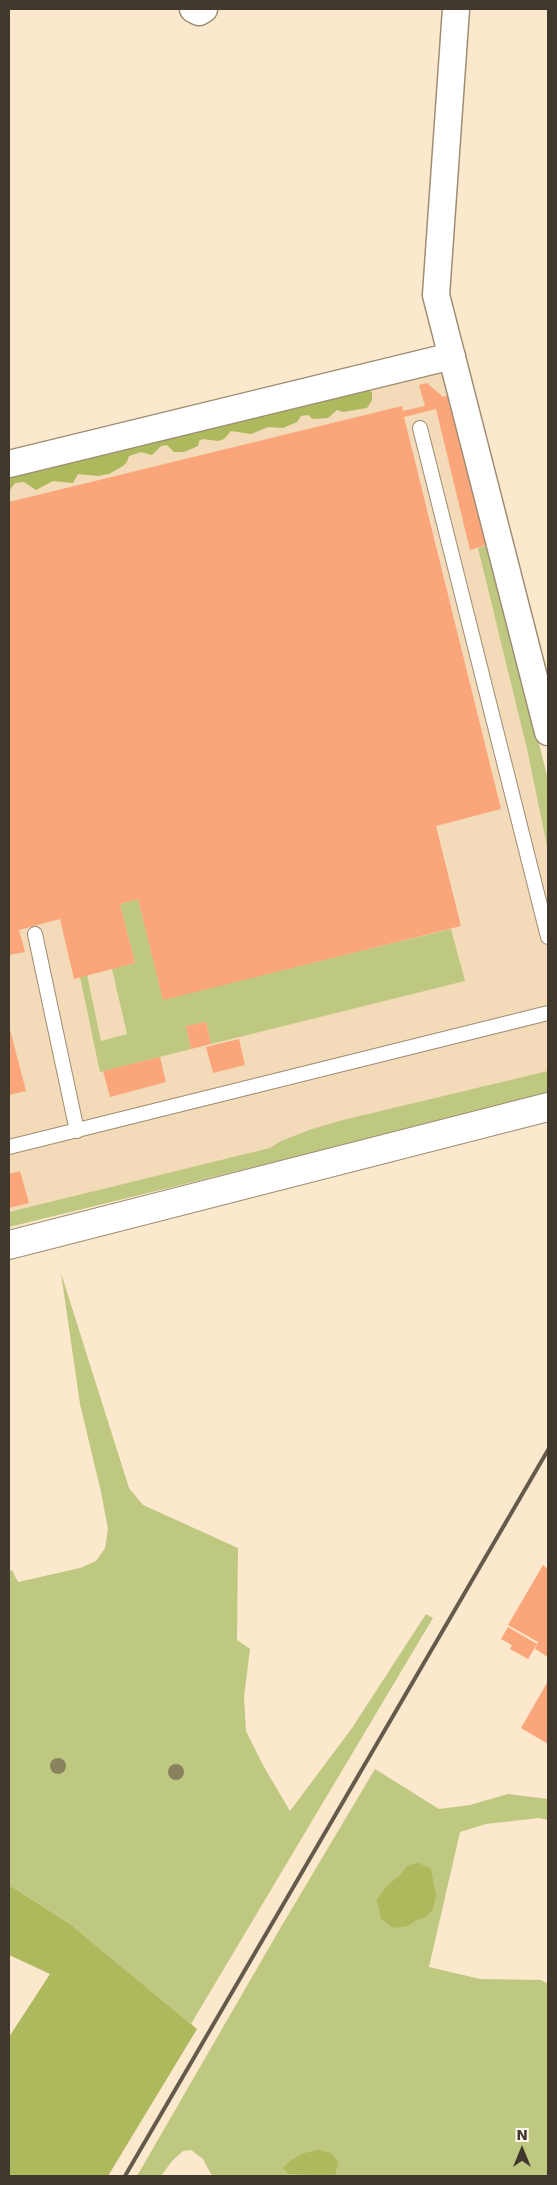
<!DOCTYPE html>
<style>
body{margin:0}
#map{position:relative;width:557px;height:2185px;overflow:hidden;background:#fce8cc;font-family:"DejaVu Sans",sans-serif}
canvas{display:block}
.frame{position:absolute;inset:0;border:10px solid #40382d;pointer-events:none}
.north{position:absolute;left:497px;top:2125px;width:50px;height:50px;-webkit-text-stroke:4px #fff7ec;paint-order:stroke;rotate:0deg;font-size:14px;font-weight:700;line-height:20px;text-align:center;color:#40382d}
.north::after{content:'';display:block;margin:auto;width:18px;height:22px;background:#40382d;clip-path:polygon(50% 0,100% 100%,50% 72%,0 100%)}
</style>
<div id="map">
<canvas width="557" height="2185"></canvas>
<div class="frame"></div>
<div class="north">N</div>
</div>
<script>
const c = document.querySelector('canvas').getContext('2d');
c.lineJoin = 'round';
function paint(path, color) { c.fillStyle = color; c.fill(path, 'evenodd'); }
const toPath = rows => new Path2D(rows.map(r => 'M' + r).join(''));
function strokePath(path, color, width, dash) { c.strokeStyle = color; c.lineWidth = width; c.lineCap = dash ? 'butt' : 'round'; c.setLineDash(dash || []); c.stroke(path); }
paint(toPath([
 [448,370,548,780,548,1095,9,1227,9,477]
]), '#f3dab8');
paint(toPath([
 [490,545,548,780,548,851,528,753,478,548],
 [138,899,163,999,451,929,465,981,211,1044,206,1022,186,1026,191,1049,100,1072,80,977,87,975,101,1041,127,1034,112,969,135,963,120,904],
 [548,1071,548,1095,9,1227,9,1212,270,1148,281,1141,312,1129,343,1120],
 [61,1273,129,1488,143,1505,238,1548,237,1640,250,1649,244,1697,246,1731,264,1767,290,1811,352,1728,426,1614,433,1618,191,2024,70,1924,9,1885,9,1571,12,1570,18,1582,80,1568,96,1561,105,1548,108,1529,101,1492,80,1404],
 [375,1769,439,1809,470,1805,508,1794,548,1799,548,1820,539,1818,486,1824,460,1832,429,1967,480,1979,541,1980,548,1984,548,2176,212,2176,203,2159,191,2150,183,2151,172,2161,161,2176,137,2176,278,1932]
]), '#bfc881');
paint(toPath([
 [367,387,372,393,372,400,367,408,343,412,337,410,328,418,313,419,308,415,301,416,297,422,283,428,268,427,251,434,231,431,224,439,218,441,203,439,199,441,198,446,184,452,174,452,167,445,161,446,152,455,141,452,129,456,127,462,123,466,109,474,98,476,78,474,73,483,53,481,36,490,24,482,15,483,9,491,9,472,218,422,232,424,244,415,272,414,279,407],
 [419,1863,431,1869,436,1896,433,1909,426,1917,415,1921,408,1926,393,1928,381,1919,377,1900,386,1887,400,1875,408,1865],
 [9,1885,70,1924,197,2029,108,2176,9,2176,9,2037,50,1974,9,1955],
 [319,2150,331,2153,338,2162,335,2176,289,2174,283,2168,290,2161,304,2153]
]), '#aeb85d');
paint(toPath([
 [427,383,443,397,450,395,487,545,470,550,436,409,404,417,501,809,436,826,461,926,163,1000,138,899,120,904,135,963,74,979,60,919,19,930,25,952,9,955,9,502,402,406,403,411,425,406,419,385],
 [206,1022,211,1044,191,1049,186,1026],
 [9,1026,26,1091,9,1095],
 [239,1039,245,1065,213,1073,206,1047],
 [160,1057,166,1082,110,1097,103,1071],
 [20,1171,29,1203,9,1208,9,1174],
 [543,1565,548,1569,548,1657,535,1649,538,1642,508,1625],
 [508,1627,537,1644,528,1659,510,1649,512,1645,501,1639],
 [548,1681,548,1744,521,1728]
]), '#faa57a');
const service = toPath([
 [420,428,548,937],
 [35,934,77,1131],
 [9,1147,548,1013]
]);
const minor = toPath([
 [193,9,199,12,204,9],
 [456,9,436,295,548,732],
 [9,464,452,356]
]);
const tertiary = toPath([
 [9,1245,548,1107]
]);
strokePath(service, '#9f8d73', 16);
strokePath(minor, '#9f8d73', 29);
strokePath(tertiary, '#9f8d73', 30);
strokePath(service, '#fff', 14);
strokePath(minor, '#fff', 26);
strokePath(tertiary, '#fff', 28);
strokePath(toPath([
 [125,2176,548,1450]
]), '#655b4c', 4);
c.fillStyle = '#89825f';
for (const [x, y] of [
 [58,1766],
 [176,1772]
]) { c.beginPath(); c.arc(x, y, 8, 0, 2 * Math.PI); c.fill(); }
</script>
